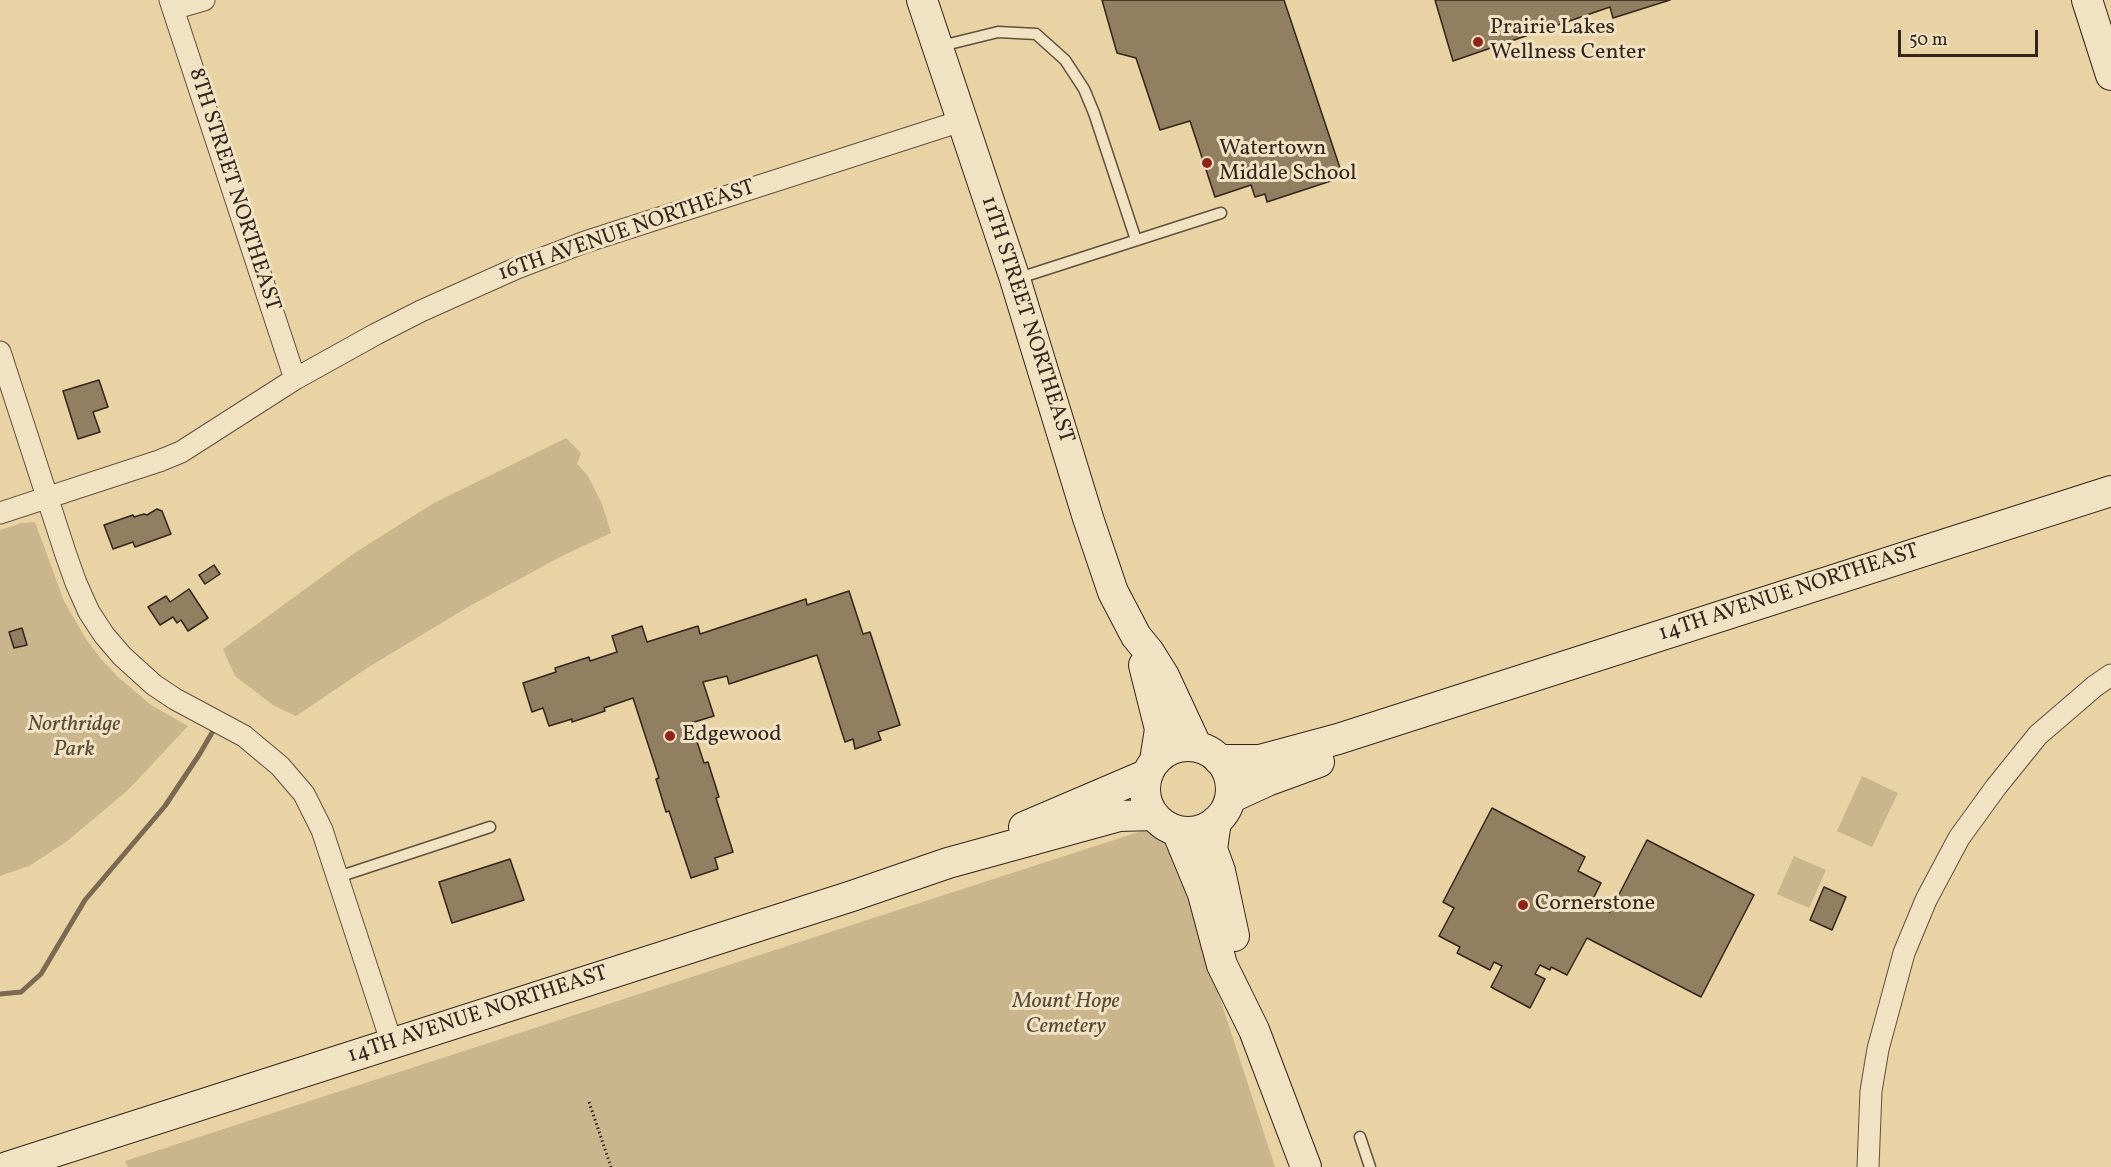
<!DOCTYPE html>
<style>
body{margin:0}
#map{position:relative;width:2111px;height:1167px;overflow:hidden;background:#e9d2a3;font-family:Vollkorn,serif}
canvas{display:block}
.scale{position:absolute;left:1898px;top:30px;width:140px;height:27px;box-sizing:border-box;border:3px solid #33251c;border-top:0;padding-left:8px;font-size:18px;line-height:21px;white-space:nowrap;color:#33251c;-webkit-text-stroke:4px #f1e2c3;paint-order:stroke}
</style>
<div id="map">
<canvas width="2111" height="1167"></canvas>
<div class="scale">50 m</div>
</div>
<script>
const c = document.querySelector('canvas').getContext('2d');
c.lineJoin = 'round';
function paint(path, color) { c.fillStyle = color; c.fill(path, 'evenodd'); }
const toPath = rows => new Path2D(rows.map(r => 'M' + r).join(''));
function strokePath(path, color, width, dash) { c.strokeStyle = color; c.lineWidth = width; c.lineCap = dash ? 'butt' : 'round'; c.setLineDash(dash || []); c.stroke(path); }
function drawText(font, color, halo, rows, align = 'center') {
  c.font = font + ' Vollkorn,serif'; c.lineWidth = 6; c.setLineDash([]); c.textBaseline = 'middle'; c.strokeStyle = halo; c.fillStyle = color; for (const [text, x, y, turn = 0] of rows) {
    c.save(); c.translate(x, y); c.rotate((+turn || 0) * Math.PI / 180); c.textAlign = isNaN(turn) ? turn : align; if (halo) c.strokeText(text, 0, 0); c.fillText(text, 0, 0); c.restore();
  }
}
paint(toPath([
 [566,438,581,453,577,464,588,476,602,504,611,533,560,557,468,607,367,668,296,716,273,705,235,676,223,649,356,552,434,503],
 [35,522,64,601,86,639,101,659,118,677,151,705,188,726,128,790,66,842,29,866,0,876,0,530,22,523],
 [1862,776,1898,793,1872,847,1837,831],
 [1163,824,1275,1167,128,1167,125,1161],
 [1794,856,1826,870,1809,908,1777,894]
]), '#cab58c');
strokePath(toPath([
 [0,994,21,992,41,974,85,900,165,806,199,755,216,726]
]), '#7b6951', 5);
const building = toPath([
 [1102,0,1284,0,1343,177,1267,202,1265,194,1255,197,1251,185,1215,197,1190,121,1160,130,1136,58,1117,53,1102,0],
 [1435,0,1670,0,1613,18,1610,7,1453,61,1435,0],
 [99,380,108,407,93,412,100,432,78,439,63,391,99,380],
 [157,509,162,511,171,534,135,547,133,542,113,549,104,525,133,515,134,517,144,514,147,515,157,509],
 [214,565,220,574,205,584,199,575,214,565],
 [189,589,208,618,188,631,181,620,177,623,173,617,160,625,148,607,166,596,170,602,189,589],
 [849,591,863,634,870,632,900,725,878,732,881,740,855,749,853,739,845,742,817,655,729,684,727,676,703,682,714,716,691,723,704,763,708,762,719,797,716,798,733,852,715,858,718,869,691,878,669,811,666,812,656,779,659,778,633,698,604,708,605,711,572,722,572,719,549,726,543,708,532,712,523,683,556,672,555,668,589,657,590,661,617,652,612,636,642,626,647,642,698,626,700,634,806,599,807,605,849,591],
 [22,628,27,645,14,648,9,632,22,628],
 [1492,808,1585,857,1578,871,1601,883,1591,903,1610,912,1647,840,1754,895,1701,997,1587,938,1567,975,1551,967,1550,970,1540,965,1535,974,1545,979,1530,1008,1491,987,1502,966,1494,962,1490,970,1457,953,1460,947,1439,936,1454,908,1443,902,1492,808],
 [510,859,524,900,452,923,439,882,510,859],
 [1824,887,1846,897,1832,930,1810,920,1824,887]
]);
paint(building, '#927f62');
strokePath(building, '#33251c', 1.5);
const lane = toPath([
 [941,46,998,32,1036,34,1065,60,1084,89,1094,113,1136,240],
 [1016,279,1221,213],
 [338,877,490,827],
 [1360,1137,1370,1167]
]);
const street = toPath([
 [170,0,295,379],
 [173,9,204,0],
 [0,352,66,555,76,583,89,612,104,635,122,656,154,685,175,699,244,736,280,766,304,794,322,830,392,1044],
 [0,513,159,461,181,452,295,379,376,334,421,311,517,268,585,242,961,121],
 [1868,1167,1871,1091,1878,1049,1904,953,1926,900,1959,838,1996,787,2038,735,2095,686,2111,675]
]);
const secondary = toPath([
 [922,0,1015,279,1088,518,1113,592,1136,636,1149,652,1164,676,1197,747],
 [2087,0,2111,75],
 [1144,665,1160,729,1155,761],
 '1145 789a43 43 0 1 1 86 0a43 43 0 1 1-86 0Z',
 [1219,760,1260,760,1338,739,2111,491],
 [1230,798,1267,781,1319,762],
 [1216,821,1212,849,1220,871,1234,936],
 [1024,827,1148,774],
 [1177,831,1203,894,1222,965,1254,1030,1306,1167],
 [7,1167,852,896,948,863,1119,816,1153,815]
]);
strokePath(lane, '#60503e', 13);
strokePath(street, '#60503e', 23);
strokePath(secondary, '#33251c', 32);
strokePath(toPath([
 [589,1102,611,1167]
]), '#33251c', 3, [1.5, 3]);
strokePath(lane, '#f1e2c3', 10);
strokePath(street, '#f1e2c3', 21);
strokePath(secondary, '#f1e2c3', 30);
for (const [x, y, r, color] of [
 [1478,42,6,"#8f2418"],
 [1207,163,6,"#8f2418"],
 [670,736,6,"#8f2418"],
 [1523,905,6,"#8f2418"]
]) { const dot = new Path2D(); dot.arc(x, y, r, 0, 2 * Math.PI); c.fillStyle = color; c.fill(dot); strokePath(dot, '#f1e2c3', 2); }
drawText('22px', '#33251c', '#f1e2c3', [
 ["Prairie Lakes",1490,29],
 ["Wellness Center",1490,54],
 ["Watertown",1219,150],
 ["Middle School",1219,175],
 ["Edgewood",682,736],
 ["Cornerstone",1535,905]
], 'left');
drawText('22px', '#33251c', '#f1e2c3', [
 ["8TH STREET NORTHEAST",233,190,72],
 ["16TH AVENUE NORTHEAST",627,232,-19],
 ["11TH STREET NORTHEAST",1026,320,72],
 ["14TH AVENUE NORTHEAST",1789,594,-18],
 ["14TH AVENUE NORTHEAST",478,1016,-18]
]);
drawText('italic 22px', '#594938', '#f1e2c3', [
 ["Northridge",74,726],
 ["Park",74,751],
 ["Mount Hope",1066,1003],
 ["Cemetery",1066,1028]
]);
</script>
